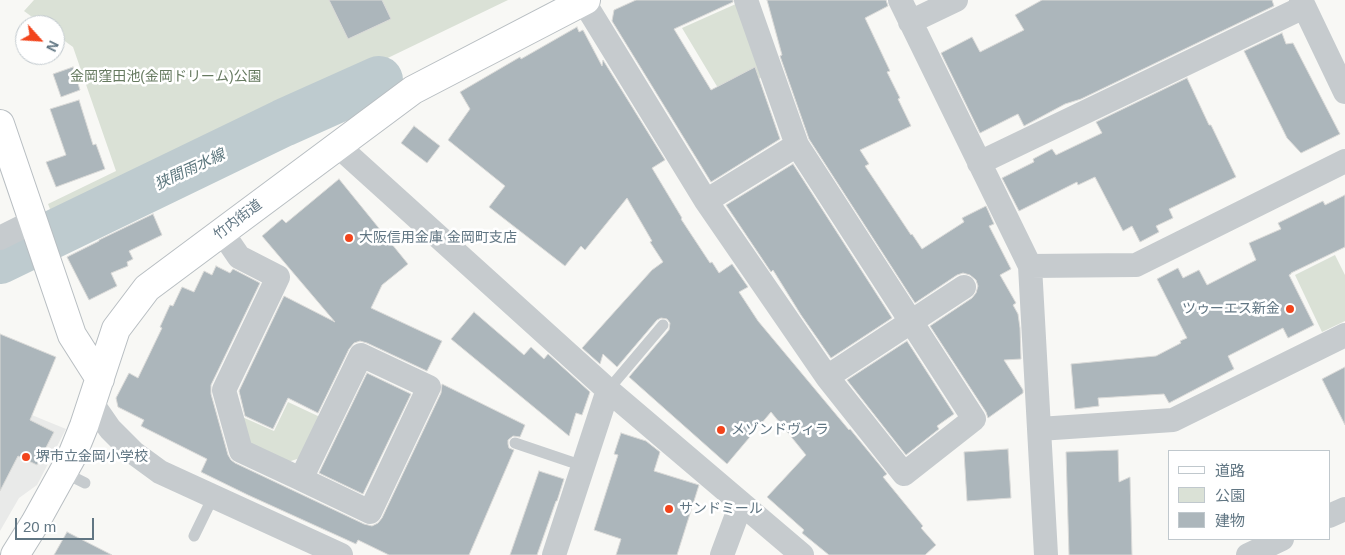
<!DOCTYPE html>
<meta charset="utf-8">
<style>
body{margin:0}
#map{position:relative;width:1345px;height:555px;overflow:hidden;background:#f8f8f5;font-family:Arial,"Noto Sans JP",sans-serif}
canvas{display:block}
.legend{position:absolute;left:1168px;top:450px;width:162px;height:90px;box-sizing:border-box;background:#fff;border:1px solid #c0c8cd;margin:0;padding:6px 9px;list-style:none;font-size:15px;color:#617683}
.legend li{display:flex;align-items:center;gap:10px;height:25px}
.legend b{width:25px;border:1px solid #c0c8cd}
.north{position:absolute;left:15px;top:15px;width:50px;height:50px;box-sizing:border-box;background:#fff;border:1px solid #c0c8cd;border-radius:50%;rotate:116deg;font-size:14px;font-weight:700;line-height:20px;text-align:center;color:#617683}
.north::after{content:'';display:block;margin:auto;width:18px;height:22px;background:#f2441c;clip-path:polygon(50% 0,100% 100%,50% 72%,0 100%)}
.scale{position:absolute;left:15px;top:518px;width:79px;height:22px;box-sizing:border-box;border:2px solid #617683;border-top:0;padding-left:6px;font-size:15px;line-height:18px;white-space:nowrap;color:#617683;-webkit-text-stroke:4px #fff;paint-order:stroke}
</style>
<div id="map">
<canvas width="1345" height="555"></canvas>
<ul class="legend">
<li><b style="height:6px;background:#fff"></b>道路</li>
<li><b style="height:14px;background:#dae1d6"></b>公園</li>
<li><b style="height:14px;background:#acb6bb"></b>建物</li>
</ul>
<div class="north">N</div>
<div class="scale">20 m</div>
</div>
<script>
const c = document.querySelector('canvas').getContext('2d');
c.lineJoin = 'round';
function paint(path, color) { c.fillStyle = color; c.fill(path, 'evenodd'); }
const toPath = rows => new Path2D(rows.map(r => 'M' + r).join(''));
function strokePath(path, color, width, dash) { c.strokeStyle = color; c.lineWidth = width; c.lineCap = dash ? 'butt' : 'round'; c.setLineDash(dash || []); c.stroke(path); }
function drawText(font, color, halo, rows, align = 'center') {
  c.font = font + ' Arial,"Noto Sans JP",sans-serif'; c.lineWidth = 5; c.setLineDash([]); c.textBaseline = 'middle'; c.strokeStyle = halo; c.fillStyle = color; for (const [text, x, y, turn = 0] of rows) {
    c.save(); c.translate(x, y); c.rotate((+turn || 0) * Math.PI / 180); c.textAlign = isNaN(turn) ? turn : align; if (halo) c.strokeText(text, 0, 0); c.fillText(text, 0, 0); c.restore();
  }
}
paint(toPath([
 [0,402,66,429,37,485,19,498,0,531]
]), '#e9eae9');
paint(toPath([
 [34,0,508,0,54,219,48,204,116,171,73,47,55,34,55,25,43,25,24,11],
 [738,3,764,76,724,98,682,28],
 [1335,255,1345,275,1345,321,1322,332,1295,275],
 [288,402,320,417,300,458,288,462,248,443,240,416,274,431]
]), '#dae1d6');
strokePath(toPath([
 [0,260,283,123,379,80]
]), '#becbcf', 48);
const building = toPath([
 [329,0,382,0,391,19,348,39,329,0],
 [636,0,733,0,733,2,674,29,711,90,755,67,780,139,711,182,612,21,614,10,636,0],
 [767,0,886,0,888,6,865,18,890,71,887,72,900,98,898,99,911,126,860,150,869,164,865,166,911,235,912,234,922,249,964,222,962,218,986,206,994,224,989,226,1011,269,1000,275,1016,303,1013,305,1018,314,1020,328,1021,359,1004,360,1023,390,1023,393,988,418,986,412,930,326,972,298,976,293,978,286,976,280,970,275,963,273,957,275,915,303,809,139,780,56,782,55,767,0],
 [1042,0,1272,0,1274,6,1081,99,1065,104,1024,126,1018,114,980,133,941,53,972,37,980,52,1024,30,1015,15,1042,0],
 [577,27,579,32,583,30,602,66,603,60,665,160,652,168,682,218,681,219,710,263,712,262,719,273,732,264,748,287,739,292,758,321,849,430,850,429,887,474,883,477,923,526,921,528,936,545,925,555,829,555,802,533,804,530,767,497,806,455,771,412,727,464,629,377,669,330,670,323,667,319,661,318,657,320,617,367,603,354,600,364,582,348,652,270,663,262,650,242,652,241,627,198,585,250,581,246,565,266,489,207,505,186,448,140,470,109,460,92,520,57,521,59,577,27],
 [1282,33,1286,44,1293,43,1340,134,1301,153,1287,138,1244,51,1282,33],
 [73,67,80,90,61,97,53,74,73,67],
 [1187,78,1209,125,1211,125,1236,177,1169,209,1173,218,1156,226,1159,232,1140,242,1132,226,1123,231,1095,177,1078,185,1077,182,1019,211,1002,178,1034,162,1033,159,1052,149,1056,155,1102,133,1096,122,1187,78],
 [79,100,93,145,96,144,105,169,56,187,46,162,66,155,50,109,79,100],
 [414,126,440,146,427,163,401,143,414,126],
 [793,164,892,318,831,358,801,315,773,270,771,272,726,205,793,164],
 [339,179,408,264,382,285,371,308,442,341,427,371,367,343,360,341,354,343,349,349,318,413,288,398,273,429,245,416,239,391,284,296,335,322,262,236,282,219,286,223,339,179],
 [1345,195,1345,247,1291,273,1291,274,1289,275,1314,325,1288,338,1283,328,1228,356,1234,369,1169,403,1164,394,1098,398,1099,406,1075,409,1071,364,1156,356,1181,343,1180,341,1187,338,1157,279,1178,268,1183,278,1199,270,1207,285,1256,260,1249,243,1281,229,1278,223,1323,201,1325,205,1345,195],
 [153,214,162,235,129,251,133,259,127,262,128,266,111,273,117,286,89,300,67,257,99,241,99,240,153,214],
 [216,266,230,273,233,269,260,283,211,385,211,394,228,455,231,460,235,463,364,524,372,526,378,523,382,518,441,393,442,384,525,425,520,437,513,436,508,440,508,444,509,448,514,450,469,555,389,555,358,540,356,544,248,495,201,472,207,459,141,426,144,420,118,407,116,398,129,373,138,378,162,328,160,327,170,305,173,306,182,287,194,292,204,271,212,275,216,266],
 [474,312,524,355,531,347,544,359,548,354,590,392,582,415,576,413,569,436,451,339,474,312],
 [0,334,56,357,30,420,54,432,37,465,18,456,0,491,0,334],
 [907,341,954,414,937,426,939,429,906,455,847,380,907,341],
 [1345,367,1345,425,1322,379,1345,367],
 [367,373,411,394,363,494,319,473,367,373],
 [621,433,646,441,660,452,654,471,699,485,677,555,616,555,621,539,594,530,618,455,614,454,621,433],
 [1008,449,1011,498,967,501,964,452,1008,449],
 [1118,450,1119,482,1130,477,1132,555,1069,555,1066,452,1118,450],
 [539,471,564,479,557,501,556,501,537,555,510,555,539,471],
 [67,532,112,555,54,555,67,532]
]);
paint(building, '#acb6bb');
strokePath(building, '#dadad8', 1);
const secondary = toPath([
 [0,124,72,335,100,379],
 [15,555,35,523,71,458,84,426,116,329,147,288,413,90,586,0]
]);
strokePath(secondary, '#b8bec2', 30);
strokePath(toPath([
 [608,390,663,325],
 [515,443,583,466],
 [63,472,85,483],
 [194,536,213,497]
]), '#c6cbce', 11);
strokePath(toPath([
 [900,0,1030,266,1046,555],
 [1301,0,1345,92],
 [584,2,706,201,827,377,904,474,974,419,797,145,746,0],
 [910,22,956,0],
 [337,145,608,390,802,555],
 [979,163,1304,7],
 [706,201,797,145],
 [222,232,239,257,278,277,224,390,241,451,301,479,361,355,429,387,370,512,301,479],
 [0,238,34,221],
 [1030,266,1136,265,1345,161],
 [827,377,964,287],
 [92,403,110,429,134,453,160,472,341,555],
 [1039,429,1173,420,1345,335],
 [1329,516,1345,509],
 [554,555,608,390],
 [722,555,741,504],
 [1248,555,1282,539]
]), '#c6cbce', 24);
strokePath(secondary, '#fff', 28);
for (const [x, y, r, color] of [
 [349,238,5,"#f2441c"],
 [1290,309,5,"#f2441c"],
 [721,430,5,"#f2441c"],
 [26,457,5,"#f2441c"],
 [669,509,5,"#f2441c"]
]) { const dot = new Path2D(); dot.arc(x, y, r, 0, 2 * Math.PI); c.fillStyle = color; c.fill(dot); strokePath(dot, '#fff', 2); }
drawText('14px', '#667a60', '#fff', [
 ["金岡窪田池(金岡ドリーム)公園",166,77]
]);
drawText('14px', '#617683', '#fff', [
 ["竹内街道",238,220,-37]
]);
drawText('14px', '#617683', '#fff', [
 ["大阪信用金庫 金岡町支店",359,238],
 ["ツゥーエス新金",1280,309,"right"],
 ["メゾンドヴィラ",731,430],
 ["堺市立金岡小学校",36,457],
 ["サンドミール",679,509]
], 'left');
drawText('italic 15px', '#5b767d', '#fff', [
 ["狭間雨水線",190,170,-25]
]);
</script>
